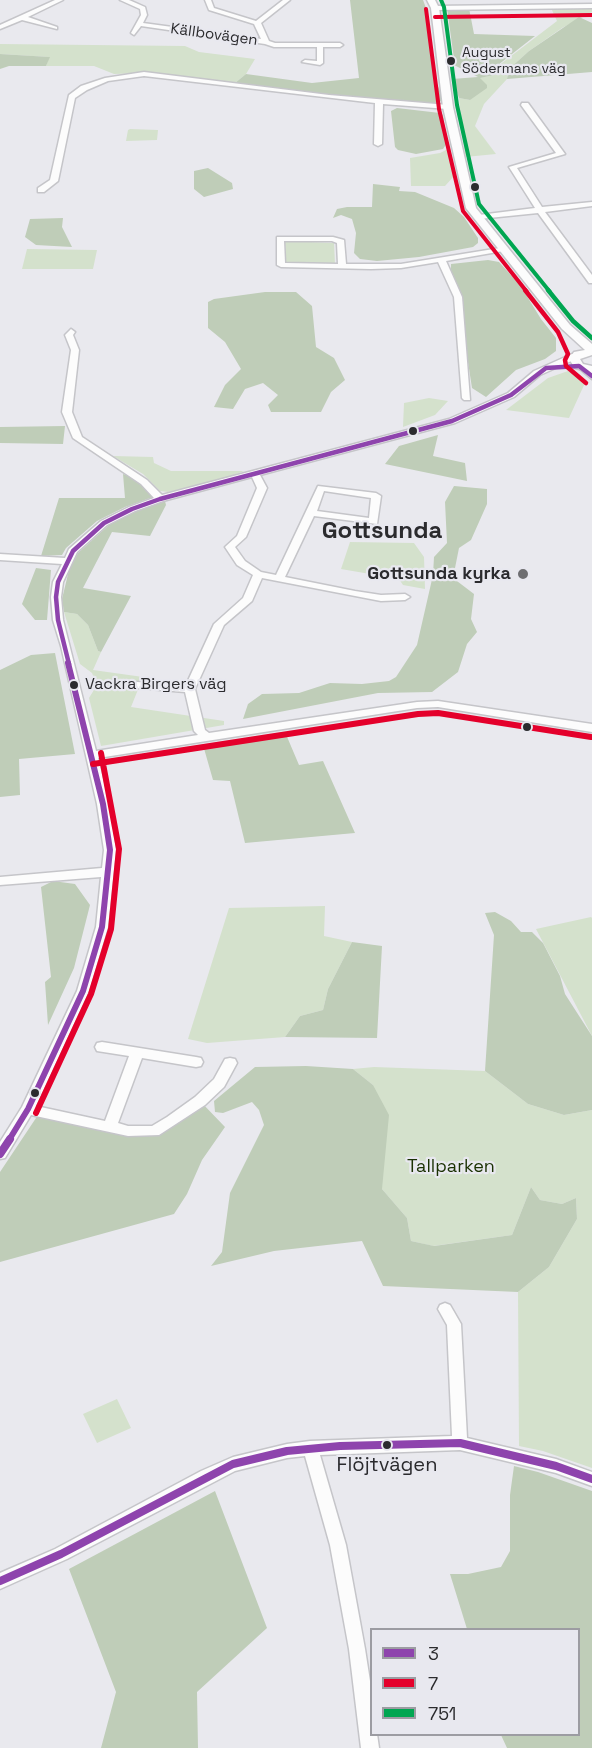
<!DOCTYPE html>
<meta charset="utf-8">
<style>
body{margin:0}
#map{position:relative;width:592px;height:1748px;overflow:hidden;background:#e9e9ee;font-family:"Space Grotesk",sans-serif}
canvas{display:block}
.legend{position:absolute;left:370px;top:1628px;width:210px;height:108px;box-sizing:border-box;background:#e8e8ef;border:2px solid #9c9ca2;margin:0;padding:8px 10px;list-style:none;font-size:18px;color:#2b2b2e}
.legend li{display:flex;align-items:center;gap:12px;height:30px}
.legend b{width:30px;border:2px solid #9c9ca2}
</style>
<div id="map">
<canvas width="592" height="1748"></canvas>
<ul class="legend">
<li><b style="height:8px;background:#8e44ad"></b>3</li>
<li><b style="height:8px;background:#e4002b"></b>7</li>
<li><b style="height:8px;background:#00a651"></b>751</li>
</ul>
</div>
<script>
const c = document.querySelector('canvas').getContext('2d');
c.lineJoin = 'round';
function paint(path, color) { c.fillStyle = color; c.fill(path, 'evenodd'); }
const toPath = rows => new Path2D(rows.map(r => 'M' + r).join(''));
function strokePath(path, color, width, dash) { c.strokeStyle = color; c.lineWidth = width; c.lineCap = dash ? 'butt' : 'round'; c.setLineDash(dash || []); c.stroke(path); }
function drawText(font, color, halo, rows, align = 'center') {
  c.font = font + ' "Space Grotesk",sans-serif'; c.lineWidth = 4.5; c.setLineDash([]); c.textBaseline = 'middle'; c.strokeStyle = halo; c.fillStyle = color; for (const [text, x, y, turn = 0] of rows) {
    c.save(); c.translate(x, y); c.rotate((+turn || 0) * Math.PI / 180); c.textAlign = isNaN(turn) ? turn : align; if (halo) c.strokeText(text, 0, 0); c.fillText(text, 0, 0); c.restore();
  }
}
paint(toPath([
 [592,6,592,12,562,28,529,51,509,69,507,79,484,104,475,126,496,154,465,157,459,98,470,100,479,78,494,75,498,66,557,21,551,8],
 [0,44,185,46,199,52,255,59,246,74,235,83,147,73,114,74,94,66,46,66,49,57,0,54],
 [130,129,158,130,157,140,126,141,128,130],
 [450,148,455,175,445,186,411,186,410,158,440,153],
 [288,241,334,243,335,264,286,262,285,242],
 [27,249,97,250,93,269,22,269],
 [568,371,581,377,585,383,569,418,506,410,548,378],
 [429,398,448,401,435,415,403,427,404,403],
 [113,456,153,457,154,463,171,471,244,471,226,478,168,492,160,491,143,474],
 [350,542,414,543,424,557,425,589,403,585,399,579,341,569],
 [64,612,77,614,88,625,98,651,101,652,93,670,143,677,131,707,224,721,224,725,101,746,89,698,97,685,92,673,80,664],
 [325,906,324,936,352,942,328,989,323,1010,300,1016,285,1037,207,1043,188,1039,229,908],
 [591,917,592,918,592,1036,536,929],
 [374,1067,485,1071,528,1104,564,1115,592,1110,592,1468,543,1451,519,1446,518,1292,549,1267,577,1219,576,1198,562,1204,540,1200,531,1187,512,1235,433,1246,411,1241,407,1218,382,1189,373,1085,353,1069],
 [117,1399,131,1428,97,1443,83,1414]
]), '#d4e1cc');
paint(toPath([
 [350,0,423,0,426,8,435,79,443,98,441,101,433,104,328,96,235,83,246,74,312,83,359,78],
 [447,8,469,8,474,34,535,36,498,65,494,75,480,78,487,85,487,88,470,100,459,98,452,79,478,77,452,64,454,59],
 [579,17,592,23,592,72,507,79,509,69,529,51],
 [0,54,50,57,46,66,9,66,0,69],
 [397,108,440,113,443,115,447,143,443,149,416,154,398,150,395,147,391,111],
 [208,168,232,183,233,189,204,197,194,189,194,171],
 [373,184,400,187,399,191,415,192,454,208,464,217,478,238,478,243,473,247,419,257,377,261,360,259,354,253,356,233,352,219,341,215,333,218,337,209,347,207,372,207],
 [63,218,62,227,72,247,36,245,25,237,30,219],
 [488,260,499,262,520,285,541,319,556,338,556,351,545,359,516,370,486,397,472,388,458,297,451,280,451,264],
 [265,292,296,292,312,306,316,347,334,358,345,380,331,392,321,412,271,412,268,405,278,395,263,383,245,389,233,409,214,407,225,385,241,369,225,342,208,328,208,302,214,299],
 [65,426,63,444,0,443,0,427],
 [438,435,433,456,465,463,467,481,385,464,399,446],
 [123,474,144,482,153,497,125,507,97,521,66,548,62,555,41,556,59,498,125,498],
 [454,486,487,489,487,504,471,540,459,548,453,578,474,594,471,619,477,632,467,644,458,672,432,692,378,693,243,719,248,704,262,694,299,693,330,683,362,684,389,681,396,677,417,645,433,575,434,557,447,543,445,502],
 [165,501,166,505,150,536,112,532,83,588,131,596,101,652,98,651,88,625,77,614,64,612,62,599,69,570,78,553,109,525,137,511],
 [36,568,51,570,47,620,35,620,22,604],
 [55,653,75,754,19,759,20,795,0,797,0,670,31,655],
 [285,732,299,765,323,761,355,833,245,843,230,781,213,780,203,745],
 [53,881,75,884,90,905,74,968,48,1025,45,982,51,977,41,887],
 [495,912,511,921,521,932,532,932,543,943,560,976,565,994,592,1036,592,1110,564,1115,528,1104,485,1071,494,935,485,913],
 [352,942,382,946,377,1038,285,1037,300,1016,323,1010,328,989],
 [306,1066,353,1069,373,1085,389,1115,382,1189,407,1218,411,1241,434,1246,512,1235,531,1187,540,1200,562,1204,576,1198,577,1219,549,1267,518,1292,383,1286,362,1241,274,1251,211,1266,222,1252,230,1193,264,1125,259,1110,252,1102,223,1113,215,1112,214,1101,255,1067],
 [200,1101,225,1127,202,1160,187,1194,174,1214,0,1262,0,1172,40,1112,140,1133],
 [514,1466,538,1472,592,1491,592,1748,507,1748,501,1735,578,1734,578,1630,467,1629,450,1574,468,1574,501,1567,510,1551,510,1495],
 [215,1491,267,1628,197,1692,198,1748,101,1748,116,1692,69,1569]
]), '#bfcdb8');
const minor = toPath([
 [55,0,63,0,28,17,57,27,57,29,22,20,0,29,0,25,55,0],
 [120,0,129,0,145,7,147,15,143,23,261,39,254,24,209,10,205,0,211,0,214,8,256,21,283,0,290,0,261,23,269,41,275,43,340,43,343,45,340,47,323,47,323,63,320,65,302,62,305,60,317,61,317,47,274,47,265,44,141,26,134,35,131,33,141,15,140,9,120,0],
 [592,4,592,8,435,10,432,8,435,6,592,4],
 [144,72,329,95,448,105,452,107,448,109,383,104,382,144,378,146,374,144,375,103,144,76,108,81,87,90,75,98,58,181,44,192,38,192,38,188,50,180,69,95,81,86,105,78,144,72],
 [522,103,528,103,565,154,517,168,542,207,592,202,592,206,545,212,592,275,592,283,589,283,538,213,479,219,475,217,479,215,535,208,509,167,556,153,521,105,522,103],
 [277,237,333,237,344,240,346,264,401,264,506,247,507,249,503,251,446,261,462,297,470,400,464,400,462,398,454,297,438,262,401,268,371,269,281,267,277,265,277,237],
 [284,241,332,241,337,243,338,264,285,263,284,241],
 [71,329,75,332,73,335,79,350,72,412,82,437,147,480,162,495,449,419,508,393,534,371,572,354,578,354,578,358,540,375,514,397,455,423,260,475,267,488,246,537,235,547,245,561,261,572,276,575,318,486,376,493,381,496,377,524,314,516,285,577,355,591,381,595,405,594,410,597,405,600,381,601,262,578,252,601,224,625,195,689,205,730,209,733,417,702,438,701,592,724,592,732,438,707,417,708,98,758,109,804,116,850,108,927,89,991,36,1106,105,1121,129,1056,97,1051,95,1047,97,1043,102,1042,196,1057,201,1058,203,1062,201,1066,196,1067,142,1058,118,1123,128,1126,152,1126,167,1117,195,1097,214,1079,225,1059,230,1058,235,1059,237,1063,224,1087,205,1105,159,1135,128,1136,31,1115,5,1158,0,1159,0,1142,22,1107,77,991,96,927,101,877,0,885,0,877,102,868,104,850,97,804,61,646,53,620,51,597,53,582,62,564,0,560,0,554,65,558,69,549,101,521,129,507,154,498,141,484,73,438,62,412,71,350,65,335,71,329],
 [252,477,257,488,237,536,225,547,237,565,253,575,243,598,214,624,186,685,137,682,132,685,137,688,185,692,194,731,198,735,96,751,63,620,61,597,63,582,77,552,107,525,135,511,163,501,252,477],
 [324,491,371,498,369,518,317,511,324,491],
 [583,365,592,371,592,379,579,368,583,365],
 [445,1303,450,1305,461,1324,467,1438,556,1459,592,1472,592,1486,556,1473,460,1450,320,1455,346,1545,365,1649,372,1694,372,1734,377,1734,379,1748,361,1748,349,1649,330,1545,305,1456,287,1458,235,1471,67,1559,0,1589,0,1573,55,1549,201,1471,233,1457,287,1444,310,1441,452,1436,447,1325,438,1309,440,1305,445,1303]
]);
const tertiary = toPath([
 [427,0,435,0,439,8,453,107,476,208,570,325,592,344,592,355,580,359,583,364,592,366,592,372,575,368,569,359,574,352,585,350,562,329,466,208,443,107,431,8,427,0]
]);
strokePath(minor, '#c5c5c9', 3);
strokePath(tertiary, '#c5c5c9', 3);
paint(minor, '#fcfcfc');
paint(tertiary, '#fcfcfc');
strokePath(toPath([
 [69,664,58,620,56,597,58,582,73,551,104,523,132,509,160,499,452,421,511,395,546,368,579,366,592,376]
]), '#8e44ad', 4.5);
strokePath(toPath([
 [9,1140,28,1109,83,991,102,927,110,850,103,804,68,663]
]), '#8e44ad', 6);
strokePath(toPath([
 [0,1154,10,1139],
 [0,1581,61,1554,233,1464,287,1451,340,1446,460,1443,556,1466,592,1479]
]), '#8e44ad', 8);
strokePath(toPath([
 [426,9,439,109,463,211,527,292],
 [435,17,592,15]
]), '#e4002b', 4);
strokePath(toPath([
 [525,290,558,332,568,354,565,360,566,366,586,383]
]), '#e4002b', 4.5);
strokePath(toPath([
 [93,764,418,714,438,713,591,737],
 [36,1113,91,994,111,929,119,849,101,753]
]), '#e4002b', 6);
strokePath(toPath([
 [441,0,444,7,457,105,479,204,550,292]
]), '#00a651', 4);
strokePath(toPath([
 [548,290,573,321,592,338]
]), '#00a651', 4.5);
for (const [x, y, r, color] of [
 [451,61,5,"#2b2b2e"],
 [475,187,5,"#2b2b2e"],
 [413,431,5,"#2b2b2e"],
 [523,574,6,"#6e6e71"],
 [74,685,5,"#2b2b2e"],
 [527,727,5,"#2b2b2e"],
 [35,1093,5,"#2b2b2e"],
 [387,1445,5,"#2b2b2e"]
]) { const dot = new Path2D(); dot.arc(x, y, r, 0, 2 * Math.PI); c.fillStyle = color; c.fill(dot); strokePath(dot, '#e8e8ef', 2); }
drawText('14px', '#2b2b2e', '#e8e8ef', [
 ["August",462,53],
 ["Södermans väg",462,69]
], 'left');
drawText('15px', '#2b2b2e', '#e8e8ef', [
 ["Källbovägen",214,35,8]
]);
drawText('16px', '#2b2b2e', '#e8e8ef', [
 ["Vackra Birgers väg",85,685]
], 'left');
drawText('bold 18px', '#2b2b2e', '#e8e8ef', [
 ["Gottsunda kyrka",511,574]
], 'right');
drawText('18px', '#1a3102', '#e8e8ef', [
 ["Tallparken",451,1167]
]);
drawText('20px', '#2b2b2e', '#e8e8ef', [
 ["Flöjtvägen",387,1466]
]);
drawText('bold 24px', '#2b2b2e', '#e8e8ef', [
 ["Gottsunda",382,531]
]);
</script>
